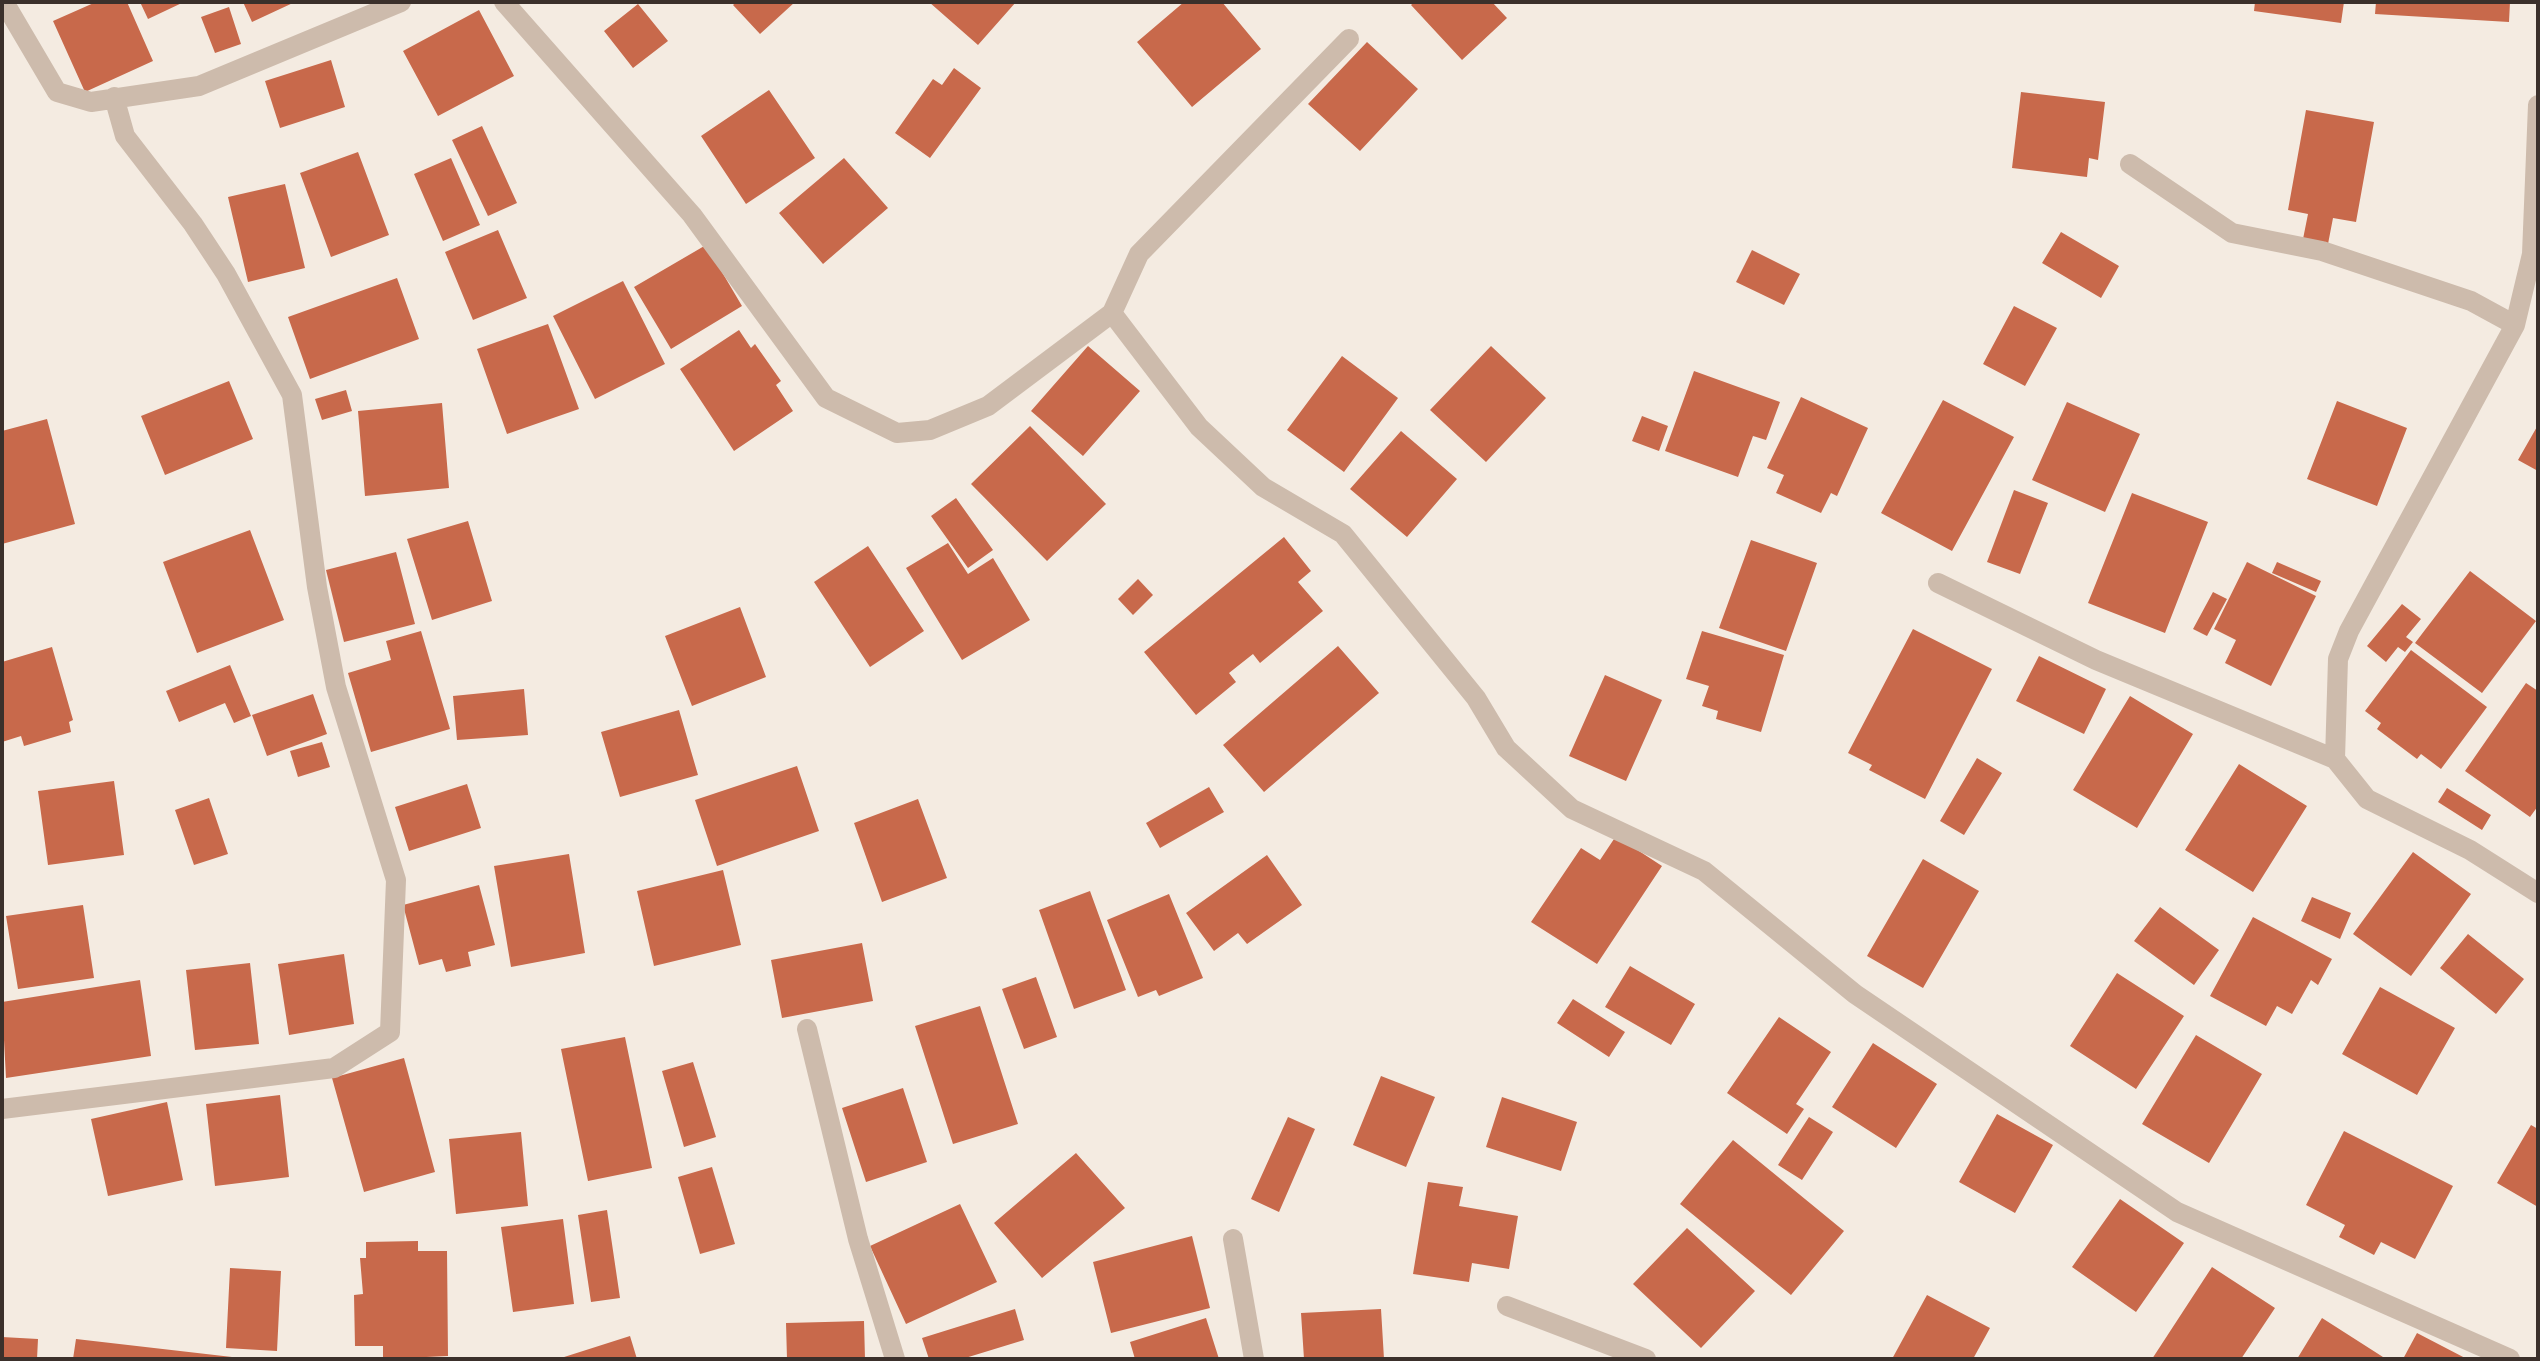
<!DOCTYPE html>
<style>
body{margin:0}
#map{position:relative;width:2540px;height:1361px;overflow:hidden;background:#f4ebe1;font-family:Commissioner,sans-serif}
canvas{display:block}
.frame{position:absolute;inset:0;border:4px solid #3b302b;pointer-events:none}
</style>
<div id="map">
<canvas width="2540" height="1361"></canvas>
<div class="frame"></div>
</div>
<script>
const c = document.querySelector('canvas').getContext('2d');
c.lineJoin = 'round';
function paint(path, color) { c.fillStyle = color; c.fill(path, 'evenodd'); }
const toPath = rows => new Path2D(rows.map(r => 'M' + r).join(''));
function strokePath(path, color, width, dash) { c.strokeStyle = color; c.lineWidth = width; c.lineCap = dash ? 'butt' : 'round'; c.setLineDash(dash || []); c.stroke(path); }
paint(toPath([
 [96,2,127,2,153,61,85,92,53,21],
 [140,2,184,2,148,19],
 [243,2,295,2,252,22],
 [736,2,795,2,760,34,733,5],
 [929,2,1016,2,978,45],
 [1184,2,1222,2,1261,49,1192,107,1137,42],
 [1414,2,1492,2,1507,18,1462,60,1411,5],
 [2255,2,2344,2,2341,23,2254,11],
 [2376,2,2510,2,2509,22,2375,14],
 [638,4,668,41,633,68,604,31],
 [229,7,241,44,215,53,201,17],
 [479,10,514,76,438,116,403,51],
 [1367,42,1418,89,1360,151,1308,104],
 [331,60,345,107,280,128,265,81],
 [954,68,981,88,930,158,895,133,933,79,942,85],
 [769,90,815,158,746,204,701,136],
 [2021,92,2105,102,2098,160,2089,158,2087,177,2012,168],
 [2306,110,2374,122,2356,222,2333,218,2328,244,2303,239,2308,214,2288,210],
 [482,126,517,203,488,216,452,140],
 [358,152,389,235,331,257,300,173],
 [451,158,480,225,443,241,414,174],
 [844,158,888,208,823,264,779,213],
 [285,184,305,268,248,282,228,197],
 [498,230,527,298,473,320,445,252],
 [2061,232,2119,266,2101,298,2042,263],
 [706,245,742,306,671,349,634,287],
 [1752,250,1800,274,1784,305,1736,282],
 [397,278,419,339,310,379,288,317],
 [623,281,665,364,595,399,553,316],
 [2014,306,2057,328,2025,386,1983,364],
 [548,324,579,409,507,434,477,349],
 [739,330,751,348,755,344,781,381,776,385,793,411,734,451,680,369],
 [1088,346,1140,391,1083,456,1031,411],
 [1491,346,1546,398,1486,462,1430,410],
 [1342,356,1398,398,1344,472,1287,430],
 [1694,371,1780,402,1766,440,1753,436,1738,477,1665,451],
 [229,381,253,439,165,475,141,416],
 [346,390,352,411,322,420,315,399],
 [1801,397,1868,428,1837,496,1831,493,1821,513,1776,493,1784,475,1767,468],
 [1943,400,2014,437,1952,551,1881,513],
 [2337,401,2407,428,2377,506,2307,479],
 [2067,402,2140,434,2105,512,2032,480],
 [442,403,449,488,365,496,358,411],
 [1642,416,1668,426,1659,451,1632,441],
 [47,419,75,524,2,544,2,431],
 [2538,425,2538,471,2518,460],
 [1030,426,1106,504,1047,561,971,484],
 [1401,431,1457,479,1407,537,1350,489],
 [2014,490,2048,503,2020,574,1987,562],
 [2132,493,2208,522,2165,633,2088,603],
 [956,498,993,550,968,568,931,516],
 [468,521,492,601,432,620,407,539],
 [250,530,284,620,197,653,163,562],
 [1284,537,1311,571,1298,582,1323,611,1260,663,1253,654,1229,673,1236,682,1196,715,1144,652],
 [1751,540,1817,563,1786,651,1719,628],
 [948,543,968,574,993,558,1030,620,962,660,906,568],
 [868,546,924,631,870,667,814,582],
 [396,552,415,624,344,642,326,570],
 [2247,562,2316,596,2271,686,2225,663,2236,640,2214,629],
 [2277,562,2321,581,2316,592,2272,573],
 [2470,571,2536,621,2482,693,2415,643],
 [1138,579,1153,595,1133,615,1118,599],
 [2213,592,2227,599,2207,636,2193,629],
 [2402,604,2421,619,2406,637,2413,642,2405,652,2398,647,2386,662,2367,646],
 [740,607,766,677,692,706,665,636],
 [1913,629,1992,669,1925,799,1869,770,1872,765,1848,753],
 [421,631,450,729,371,752,348,673,391,660,386,641],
 [1702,631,1784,655,1761,732,1716,719,1718,711,1702,706,1709,686,1686,679],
 [1338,646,1379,693,1264,792,1223,745],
 [52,647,73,720,69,722,71,732,24,746,21,736,2,742,2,662],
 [2411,650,2487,707,2441,769,2421,754,2417,759,2377,729,2381,723,2365,711],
 [2039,656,2106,689,2084,734,2016,701],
 [230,665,251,716,234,723,225,703,179,722,166,691],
 [1605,675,1662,700,1626,781,1569,756],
 [2526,683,2538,691,2538,806,2530,817,2465,771],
 [524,689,528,735,457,740,453,696],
 [313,694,327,734,267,756,252,715],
 [2130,696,2193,734,2137,828,2073,790],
 [679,710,698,775,620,797,601,732],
 [322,742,330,767,298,777,290,751],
 [1977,758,2002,773,1964,835,1940,821],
 [2239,764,2307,806,2253,892,2185,850],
 [797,766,819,831,717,866,695,800],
 [114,781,124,855,48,865,38,791],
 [467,784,481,828,409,851,395,807],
 [1209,787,1224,812,1160,848,1146,823],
 [2447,788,2491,815,2482,830,2438,802],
 [209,798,228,854,194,865,175,810],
 [918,799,947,878,882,902,854,823],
 [1616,836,1662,866,1597,964,1531,922,1581,848,1600,860],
 [2413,852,2471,894,2411,976,2353,934],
 [569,854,585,953,511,967,494,866],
 [1267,855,1302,905,1247,944,1238,933,1214,951,1186,913],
 [1923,859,1979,891,1923,988,1867,956],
 [723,870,741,945,654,966,637,891],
 [479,885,495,945,468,952,471,966,446,972,442,959,419,965,403,905],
 [1090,891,1126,990,1074,1009,1039,910],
 [1169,894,1203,978,1159,996,1156,990,1138,997,1107,920],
 [2312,897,2351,913,2340,939,2301,921],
 [83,905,94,978,18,989,6,916],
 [2160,907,2219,950,2194,985,2134,941],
 [2253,917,2332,959,2318,985,2311,980,2292,1014,2277,1006,2266,1026,2210,996],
 [2468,934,2524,979,2496,1014,2440,968],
 [862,943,873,1001,782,1018,771,960],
 [344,954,354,1024,289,1035,278,964],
 [250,963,259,1044,195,1050,186,970],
 [1630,966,1695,1004,1671,1045,1605,1007],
 [2117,973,2184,1016,2136,1089,2070,1046],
 [1036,977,1057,1037,1024,1049,1002,989],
 [140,980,151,1056,6,1078,2,1002],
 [2380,987,2455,1028,2417,1095,2342,1054],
 [1573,999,1625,1032,1609,1057,1557,1023],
 [980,1006,1018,1124,953,1144,915,1026],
 [1779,1017,1831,1052,1796,1104,1804,1109,1787,1134,1727,1093],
 [2196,1035,2262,1074,2209,1163,2142,1124],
 [625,1037,652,1168,588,1181,561,1049],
 [1873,1043,1937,1084,1896,1148,1832,1107],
 [404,1058,435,1172,364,1192,332,1078],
 [693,1062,716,1137,684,1147,662,1071],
 [1381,1076,1435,1097,1406,1167,1353,1145],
 [903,1088,927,1162,866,1182,842,1108],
 [280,1095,289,1177,215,1186,206,1104],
 [1502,1097,1577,1122,1561,1171,1486,1147],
 [167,1102,183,1180,108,1196,91,1119],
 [1997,1114,2053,1145,2015,1213,1959,1182],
 [1288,1117,1315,1129,1279,1212,1251,1199],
 [1809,1117,1833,1132,1802,1180,1778,1165],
 [2531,1125,2538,1129,2538,1207,2497,1183],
 [2344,1131,2453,1186,2415,1259,2381,1242,2374,1255,2339,1237,2345,1225,2306,1205],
 [521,1132,528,1206,456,1214,449,1139],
 [1733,1140,1844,1231,1791,1295,1680,1204],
 [1076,1153,1125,1208,1042,1278,994,1223],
 [712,1167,735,1244,700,1254,678,1177],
 [1428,1182,1463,1187,1459,1206,1518,1216,1509,1269,1472,1263,1469,1282,1413,1274],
 [2120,1199,2184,1243,2136,1312,2072,1267],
 [960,1204,997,1282,906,1324,870,1246],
 [607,1210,620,1298,591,1302,578,1215],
 [563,1219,574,1304,513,1312,501,1227],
 [1687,1228,1755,1291,1701,1348,1633,1284],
 [1192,1236,1210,1308,1111,1333,1093,1262],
 [418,1241,418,1251,447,1251,448,1356,383,1359,383,1346,355,1346,354,1295,363,1294,360,1258,366,1258,366,1242],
 [2212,1267,2275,1308,2241,1359,2152,1359],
 [230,1268,281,1271,277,1351,226,1348],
 [1927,1295,1990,1328,1973,1359,1892,1359],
 [1015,1309,1024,1340,962,1359,929,1359,922,1338],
 [1381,1309,1384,1359,1304,1359,1301,1313],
 [1206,1318,1219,1359,1135,1359,1130,1342],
 [2322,1318,2383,1357,2382,1359,2297,1359],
 [864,1321,865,1359,787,1359,786,1323],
 [2417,1333,2467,1359,2403,1359],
 [630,1336,637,1359,561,1359,561,1358],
 [2,1337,38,1339,37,1359,2,1359],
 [76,1339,232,1357,232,1359,73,1359]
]), '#c8694b');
strokePath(toPath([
 [4,2,57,92,91,102,199,86,401,2],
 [504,2,692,215,826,398,897,433,930,430,988,406,1112,313,1139,254,1349,39],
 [2130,164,2232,233,2322,251,2471,301,2515,325],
 [1112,313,1199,427,1263,487,1343,534,1476,698,1506,748,1572,809,1704,871,1855,994,2177,1212,2510,1359],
 [1938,583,2096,660,2335,759,2367,799,2470,850,2538,893],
 [2335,759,2338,659,2349,631,2515,325,2532,254,2538,105],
 [807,1029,858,1239,895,1359],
 [2,1109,334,1068,390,1032,396,880,336,687,317,587,292,395,226,274,193,224,125,136,114,97],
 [1233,1239,1254,1359],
 [1507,1306,1646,1359]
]), '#cdbbac', 20);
</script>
